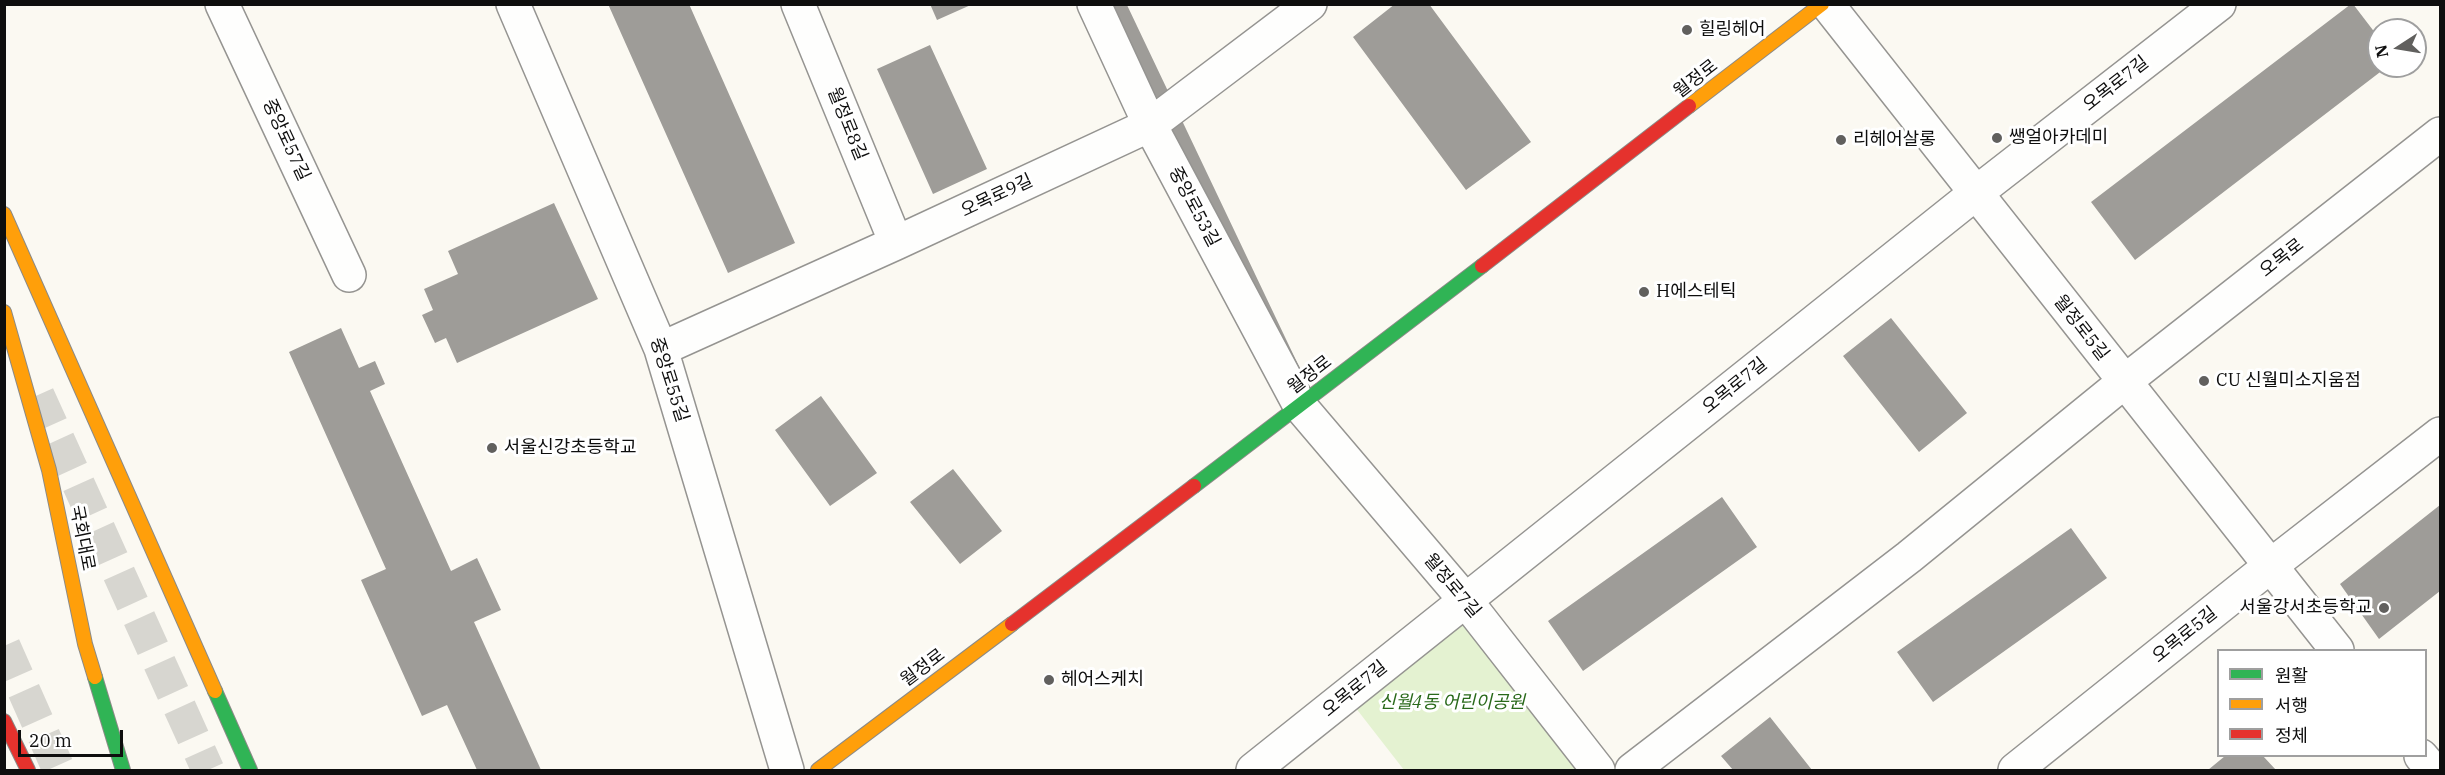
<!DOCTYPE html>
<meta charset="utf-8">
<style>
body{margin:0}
#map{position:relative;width:2445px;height:775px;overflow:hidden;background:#fbf9f2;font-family:"IBM Plex Serif","Noto Sans KR",serif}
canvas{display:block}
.frame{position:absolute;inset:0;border:6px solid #0e0e0e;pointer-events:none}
.legend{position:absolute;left:2217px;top:649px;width:210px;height:108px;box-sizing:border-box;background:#fff;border:2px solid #9f9f9f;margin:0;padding:8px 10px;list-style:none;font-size:18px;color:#0e0e0e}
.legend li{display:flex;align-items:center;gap:12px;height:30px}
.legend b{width:30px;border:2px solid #9f9f9f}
.north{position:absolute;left:2367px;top:18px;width:60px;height:60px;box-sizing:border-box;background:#fff;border:2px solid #9f9f9f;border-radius:50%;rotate:258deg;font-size:16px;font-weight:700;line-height:24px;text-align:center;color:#0e0e0e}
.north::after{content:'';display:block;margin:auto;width:21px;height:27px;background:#61605e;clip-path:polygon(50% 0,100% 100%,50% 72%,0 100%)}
.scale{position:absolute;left:18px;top:730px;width:105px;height:27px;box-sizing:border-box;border:3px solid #0e0e0e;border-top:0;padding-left:8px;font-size:18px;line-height:21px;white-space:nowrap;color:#0e0e0e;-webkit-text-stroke:4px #fff;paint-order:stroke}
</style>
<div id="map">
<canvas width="2445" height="775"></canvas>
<div class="frame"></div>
<ul class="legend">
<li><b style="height:8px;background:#30b455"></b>원활</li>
<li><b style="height:8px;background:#ff9f0a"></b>서행</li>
<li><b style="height:8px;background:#e5322d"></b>정체</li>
</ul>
<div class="north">N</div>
<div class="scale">20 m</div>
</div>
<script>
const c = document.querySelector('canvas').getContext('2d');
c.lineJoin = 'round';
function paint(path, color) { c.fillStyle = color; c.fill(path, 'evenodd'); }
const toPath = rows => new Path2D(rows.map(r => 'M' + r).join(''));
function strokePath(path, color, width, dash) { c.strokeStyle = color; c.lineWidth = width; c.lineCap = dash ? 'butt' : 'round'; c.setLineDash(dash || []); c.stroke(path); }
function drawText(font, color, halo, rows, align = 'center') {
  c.font = font + ' "IBM Plex Serif","Noto Sans KR",serif'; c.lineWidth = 6; c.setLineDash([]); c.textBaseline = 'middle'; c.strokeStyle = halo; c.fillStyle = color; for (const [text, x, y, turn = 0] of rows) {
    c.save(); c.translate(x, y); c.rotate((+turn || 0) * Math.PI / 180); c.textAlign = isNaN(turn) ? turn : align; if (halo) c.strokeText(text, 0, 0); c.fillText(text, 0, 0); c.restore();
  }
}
paint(toPath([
 [1465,607,1591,770,1404,770,1348,698]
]), '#e4f2d1');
paint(toPath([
 [608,4,689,4,795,243,728,273],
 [930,4,973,4,937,20],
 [1395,4,1429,4,1531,142,1466,190,1353,37],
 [2351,4,2353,4,2379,38,2379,66,2388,66,2135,260,2091,202],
 [1085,5,1127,5,1304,377,1278,402],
 [930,45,987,169,933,194,877,69],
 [554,203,598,299,457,363,446,338,435,343,422,315,433,310,424,289,458,274,448,251],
 [1891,318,1967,413,1919,452,1843,356],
 [341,328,359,368,375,361,385,384,370,391,451,571,477,558,501,610,474,622,541,770,477,770,447,705,422,716,361,580,386,569,289,352],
 [821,396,877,473,830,506,775,430],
 [953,469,1002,531,960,564,910,502],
 [1722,497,1757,547,1583,671,1548,621],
 [2440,505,2440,591,2379,639,2340,584],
 [2071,528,2107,578,1933,702,1897,652],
 [1770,717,1812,770,1733,770,1721,756],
 [2225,756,2263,756,2276,770,2208,770]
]), '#9e9c98');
strokePath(toPath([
 [38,395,208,770],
 [4,646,59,770]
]), '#d7d6d0', 33, [33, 16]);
const street = toPath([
 [222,4,349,275],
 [513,4,661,349,787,770],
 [798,4,896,243],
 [1094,4,1150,125,1300,406,1466,601,1598,770],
 [1827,4,2337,650],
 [661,349,896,243,1150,125,1310,4],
 [2421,756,2433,770],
 [1253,770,1976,193,2219,4],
 [1632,770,1909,557,2124,382,2440,134],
 [2015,770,2269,567,2440,434]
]);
const fast = toPath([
 [1194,486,1482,266],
 [95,677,123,770],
 [215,691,250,770]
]);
const slow = toPath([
 [1689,106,1822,4],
 [4,214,215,691],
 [4,312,49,470,85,644,95,677],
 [818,770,1012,624]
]);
const jam = toPath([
 [1482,266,1689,106],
 [1012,624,1194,486],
 [4,721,28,770]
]);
strokePath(street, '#959491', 36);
strokePath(fast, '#8b8a87', 16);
strokePath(slow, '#8b8a87', 16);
strokePath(jam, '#8b8a87', 16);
strokePath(street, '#fefefd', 33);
strokePath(fast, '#30b455', 14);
strokePath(slow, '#ff9f0a', 14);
strokePath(jam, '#e5322d', 14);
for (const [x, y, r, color] of [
 [1687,30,6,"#61605e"],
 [1997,138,6,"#61605e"],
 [1841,140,6,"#61605e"],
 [1644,292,6,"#61605e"],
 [2204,381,6,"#61605e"],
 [492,448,6,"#61605e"],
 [2384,608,6,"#61605e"],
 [1049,680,6,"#61605e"]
]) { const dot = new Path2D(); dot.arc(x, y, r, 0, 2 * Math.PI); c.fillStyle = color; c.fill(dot); strokePath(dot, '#fff', 2); }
drawText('18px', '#0e0e0e', '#fff', [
 ["힐링헤어",1699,30],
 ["쌩얼아카데미",2009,138],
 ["리헤어살롱",1853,140],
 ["H에스테틱",1656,292],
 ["CU 신월미소지움점",2216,381],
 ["서울신강초등학교",504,448],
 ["서울강서초등학교",2372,608,"right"],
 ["헤어스케치",1061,680]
], 'left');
drawText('18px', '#0e0e0e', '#fff', [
 ["월정로",1696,79,-38],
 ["오목로7길",2116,84,-38],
 ["월정로8길",847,124,68],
 ["중앙로57길",286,140,65],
 ["오목로9길",997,196,-25],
 ["중앙로53길",1194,207,62],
 ["오목로",2282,258,-38],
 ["월정로5길",2081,328,52],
 ["월정로",1310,375,-38],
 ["중앙로55길",669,380,72],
 ["오목로7길",1735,386,-39],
 ["국회대로",82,538,79],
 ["월정로7길",1452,586,50],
 ["오목로5길",2185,635,-39],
 ["월정로",923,668,-37],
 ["오목로7길",1355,689,-39]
]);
drawText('italic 18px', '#29691a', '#fff', [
 ["신월4동 어린이공원",1452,703]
]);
</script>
